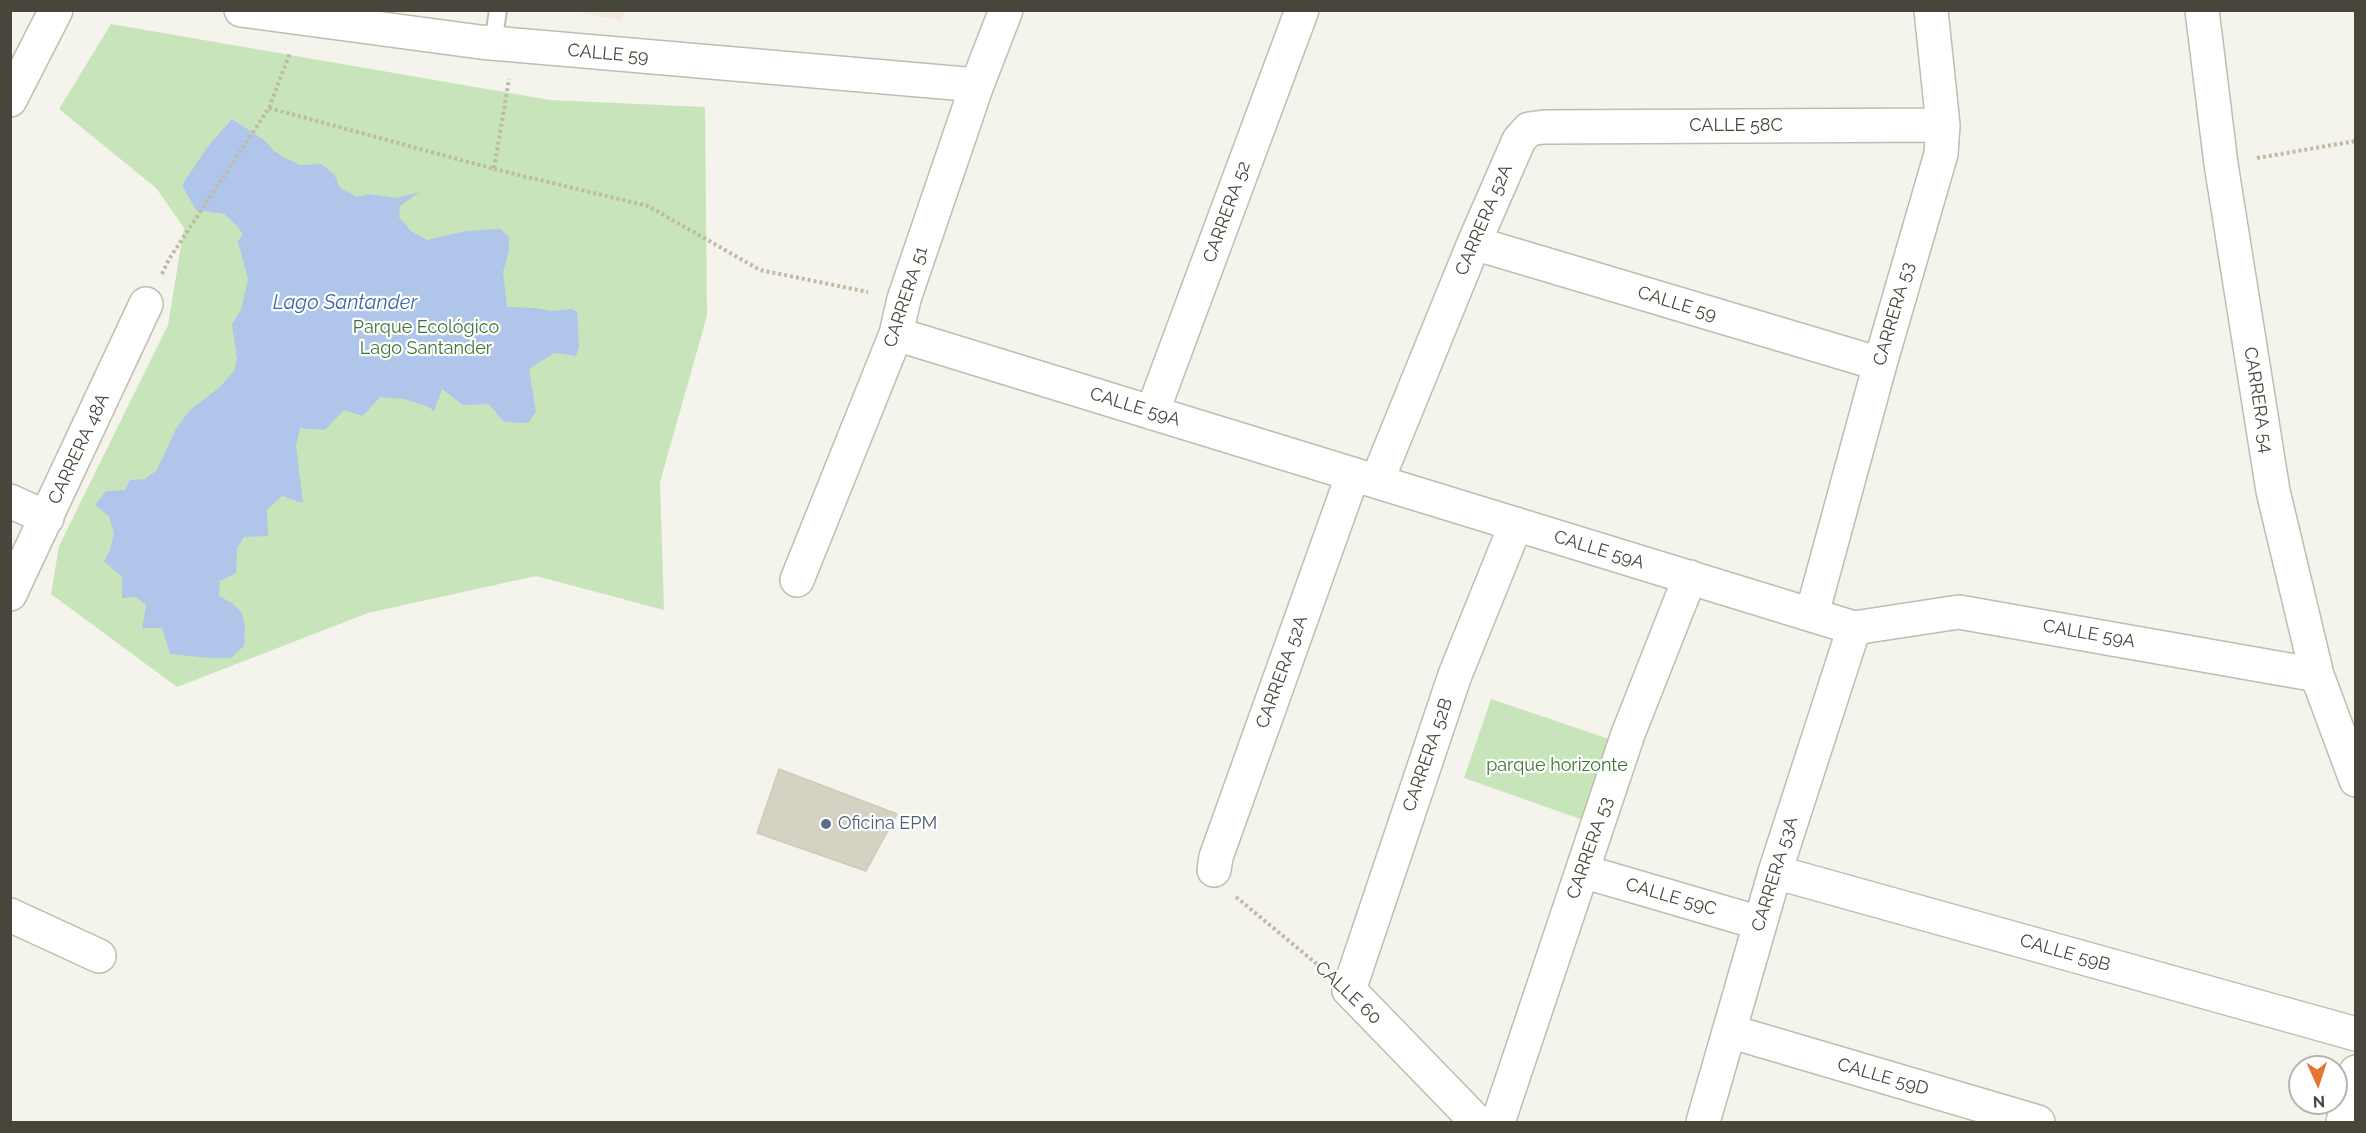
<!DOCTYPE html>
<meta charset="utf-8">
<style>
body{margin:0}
#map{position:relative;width:2366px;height:1133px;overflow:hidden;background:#f4f4ec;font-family:Raleway,sans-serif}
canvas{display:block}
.frame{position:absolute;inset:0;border:12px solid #48463a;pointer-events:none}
.north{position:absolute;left:2288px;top:1055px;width:60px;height:60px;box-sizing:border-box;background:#fff;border:2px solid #b6b5b0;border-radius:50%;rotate:177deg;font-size:16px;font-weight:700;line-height:24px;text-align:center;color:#48463a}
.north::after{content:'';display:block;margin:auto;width:21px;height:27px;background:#e47534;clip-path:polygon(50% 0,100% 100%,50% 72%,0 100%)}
</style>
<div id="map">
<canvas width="2366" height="1133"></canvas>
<div class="frame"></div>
<div class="north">N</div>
</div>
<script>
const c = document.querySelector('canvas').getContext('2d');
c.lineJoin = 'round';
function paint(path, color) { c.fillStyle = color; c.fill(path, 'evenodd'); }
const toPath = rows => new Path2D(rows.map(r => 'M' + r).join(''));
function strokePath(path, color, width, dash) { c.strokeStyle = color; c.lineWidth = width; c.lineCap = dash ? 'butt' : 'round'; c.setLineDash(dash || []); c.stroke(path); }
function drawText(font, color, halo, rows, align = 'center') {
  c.font = font + ' Raleway,sans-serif'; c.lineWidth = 4.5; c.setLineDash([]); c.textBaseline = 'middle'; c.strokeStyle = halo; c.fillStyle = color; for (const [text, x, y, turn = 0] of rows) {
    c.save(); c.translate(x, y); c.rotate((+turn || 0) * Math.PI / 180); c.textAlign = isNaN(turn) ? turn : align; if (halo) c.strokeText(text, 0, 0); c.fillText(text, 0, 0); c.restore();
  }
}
paint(toPath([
 [575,11,624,10,624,11,621,21]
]), '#f3e8e1');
paint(toPath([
 [111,24,550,100,705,107,707,316,660,482,664,610,536,576,368,613,177,687,51,594,59,546,168,325,184,228,156,188,59,109],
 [1491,699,1615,741,1586,821,1464,778]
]), '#c8e4ba');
paint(toPath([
 [232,119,264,140,274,151,285,158,300,165,321,164,334,174,340,188,357,197,368,194,397,198,420,192,400,206,399,217,411,231,427,240,465,231,500,229,509,237,509,251,503,272,507,307,534,308,552,311,571,309,577,312,579,347,576,356,554,353,529,369,536,412,528,423,504,422,489,404,463,405,442,389,434,411,427,406,404,399,380,397,363,416,344,410,325,430,300,428,296,446,303,503,282,496,267,510,268,536,244,537,237,549,236,573,220,581,219,596,232,603,242,613,245,627,244,646,231,658,210,658,170,654,162,628,142,628,146,605,136,597,122,598,122,577,104,561,110,550,114,533,109,516,95,505,106,491,125,490,130,480,145,479,157,470,176,429,189,411,220,387,234,371,237,359,232,324,241,310,248,279,238,242,243,234,237,226,224,214,196,210,182,185,209,145]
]), '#b0c5ea');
const building = toPath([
 [779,769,897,814,866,871,757,833,779,769]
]);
paint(building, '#d5d2c3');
strokePath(building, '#cfcbb6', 1.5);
const lane = toPath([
 [493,44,498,10]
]);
const street = toPath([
 [241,10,480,42,977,85],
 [2202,10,2221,164,2273,491,2317,675,2356,780],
 [10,100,56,10],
 [1474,243,1880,364],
 [896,334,1854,628,1959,612,2317,675],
 [1152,413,1302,10],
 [1377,481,1474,243,1519,140,1529,129,1544,127,1943,125],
 [10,501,47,518],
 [797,580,896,334,904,299,977,85,1006,10],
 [10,594,146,304],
 [1812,614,1880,364,1941,154,1943,125,1931,10],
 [1214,870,1216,857,1353,474],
 [1582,871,1760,923],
 [1775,872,2356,1034],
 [10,915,99,956],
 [1729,1031,2038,1122],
 [1477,1122,1349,990,1455,675,1516,524],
 [1498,1122,1628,734,1690,577],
 [1703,1122,1775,872,1854,628],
 [2343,1122,2356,1072]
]);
strokePath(lane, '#bfbdaf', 20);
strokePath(street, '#bfbdaf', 36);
strokePath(toPath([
 [269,108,494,169,509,79],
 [2257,158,2356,141],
 [494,169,648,206,760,270,868,292],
 [162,274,169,259,269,108,290,53],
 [1236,897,1318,965]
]), '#bfbba2', 4, [3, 3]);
strokePath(lane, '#fff', 16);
strokePath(street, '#fff', 33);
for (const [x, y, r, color] of [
 [826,824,6,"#5c6f8a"]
]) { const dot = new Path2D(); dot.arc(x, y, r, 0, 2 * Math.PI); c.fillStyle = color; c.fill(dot); strokePath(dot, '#fff', 2); }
drawText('18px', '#48463a', '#fff', [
 ["CALLE 59",608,54,5],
 ["CALLE 58C",1736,126],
 ["CARRERA 52",1227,212,-70],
 ["CARRERA 52A",1484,220,-67],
 ["CARRERA 51",906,297,-72],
 ["CALLE 59",1677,304,17],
 ["CARRERA 53",1894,314,-74],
 ["CARRERA 54",2258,400,81],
 ["CALLE 59A",1135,407,17],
 ["CARRERA 48A",79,449,-65],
 ["CALLE 59A",1599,550,17],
 ["CALLE 59A",2089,634,10],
 ["CARRERA 52A",1282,672,-70],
 ["CARRERA 52B",1428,755,-71],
 ["CARRERA 53",1590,848,-71],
 ["CARRERA 53A",1775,874,-73],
 ["CALLE 59C",1671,897,16],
 ["CALLE 59B",2065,953,16],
 ["CALLE 60",1348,993,43],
 ["CALLE 59D",1883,1077,16]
]);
drawText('18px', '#3d7533', '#fff', [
 ["Parque Ecológico",426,328],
 ["Lago Santander",426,349],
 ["parque horizonte",1557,766]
]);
drawText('18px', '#4e5e75', '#fff', [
 ["Oficina EPM",838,824]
], 'left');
drawText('italic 20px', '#3d65aa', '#fff', [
 ["Lago Santander",345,303]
]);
</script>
